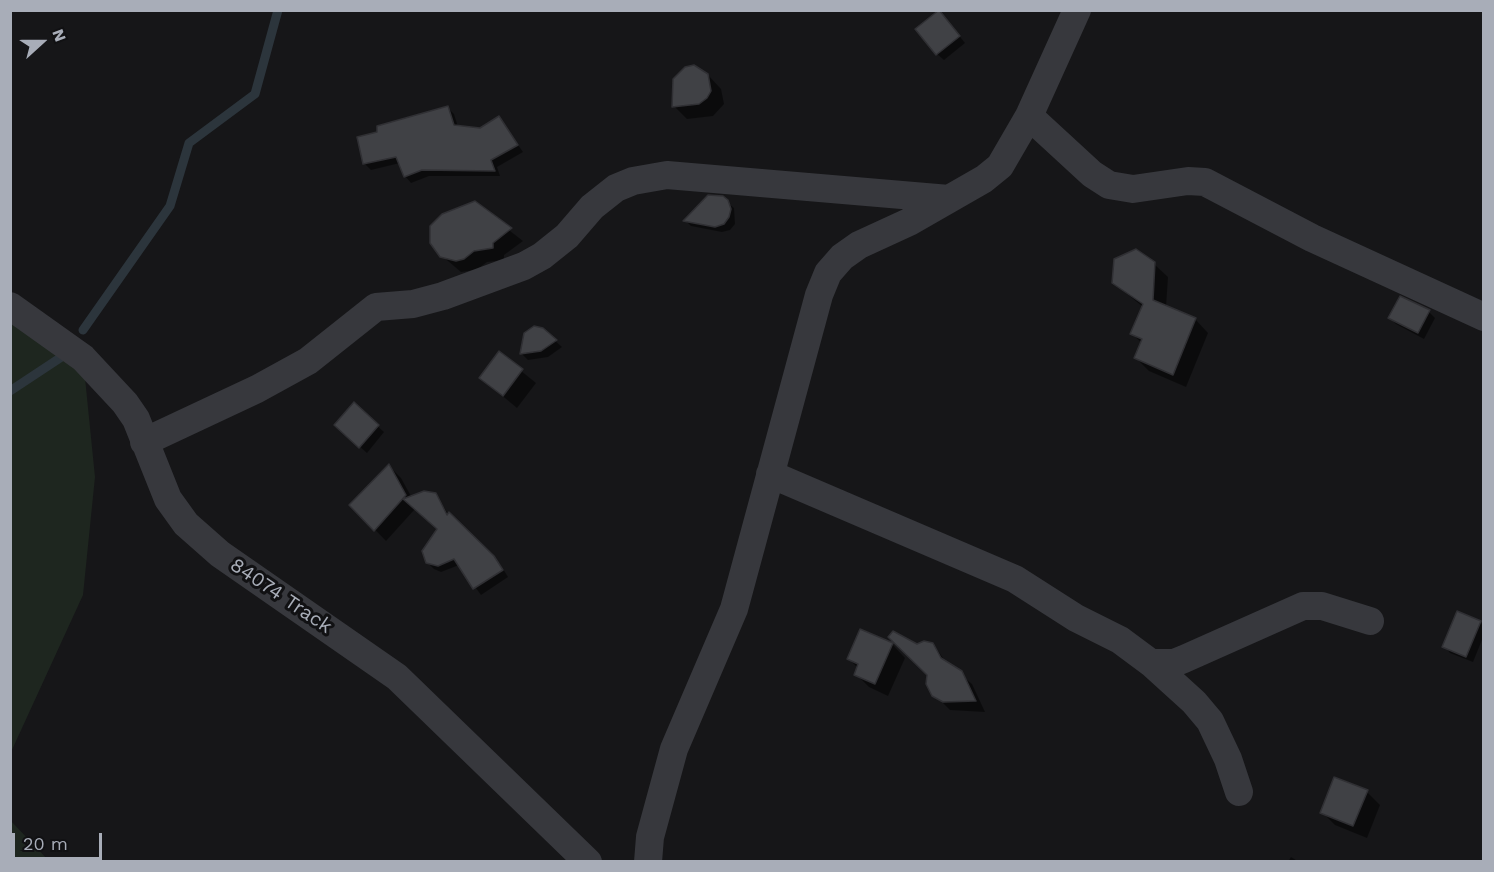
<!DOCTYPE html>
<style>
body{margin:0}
#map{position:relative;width:1494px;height:872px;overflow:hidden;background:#161618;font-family:"Work Sans",sans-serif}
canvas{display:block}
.frame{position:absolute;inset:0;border:12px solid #a8adb8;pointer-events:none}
.north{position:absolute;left:12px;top:12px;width:60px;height:60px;-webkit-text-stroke:4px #111113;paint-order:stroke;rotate:69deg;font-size:16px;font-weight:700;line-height:24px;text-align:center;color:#a8adb8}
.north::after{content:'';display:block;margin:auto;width:21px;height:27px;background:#a8adb8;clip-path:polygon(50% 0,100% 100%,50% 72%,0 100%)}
.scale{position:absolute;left:12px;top:833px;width:90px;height:27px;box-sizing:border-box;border:3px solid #a8adb8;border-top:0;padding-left:8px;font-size:18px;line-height:21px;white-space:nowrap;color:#a8adb8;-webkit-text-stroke:4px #111113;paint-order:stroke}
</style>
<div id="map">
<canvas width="1494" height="872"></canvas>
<div class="frame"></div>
<div class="north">N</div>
<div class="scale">20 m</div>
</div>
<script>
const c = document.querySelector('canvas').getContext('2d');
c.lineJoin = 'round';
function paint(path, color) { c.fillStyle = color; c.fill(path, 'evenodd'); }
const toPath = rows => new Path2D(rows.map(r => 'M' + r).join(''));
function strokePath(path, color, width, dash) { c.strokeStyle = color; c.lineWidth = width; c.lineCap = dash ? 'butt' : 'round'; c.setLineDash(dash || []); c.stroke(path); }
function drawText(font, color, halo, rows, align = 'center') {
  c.font = font + ' "Work Sans",sans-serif'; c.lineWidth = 6; c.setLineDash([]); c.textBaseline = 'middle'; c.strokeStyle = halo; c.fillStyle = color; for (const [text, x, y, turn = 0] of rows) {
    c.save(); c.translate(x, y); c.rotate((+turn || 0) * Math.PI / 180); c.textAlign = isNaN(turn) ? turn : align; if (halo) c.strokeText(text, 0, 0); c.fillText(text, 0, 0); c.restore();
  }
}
paint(toPath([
 [11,306,83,358,95,477,83,595,11,752],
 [11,821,49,861,11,861]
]), '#1e261f');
paint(toPath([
 [945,18,965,43,944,60,937,54],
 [694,67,708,75,721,89,724,104,713,116,687,119,674,106,675,79,679,73],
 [448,108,454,114,458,127,481,130,499,118,523,152,497,167,500,176,429,176,411,183,405,176,400,163,371,170,365,164,379,133],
 [705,198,722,198,734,208,735,224,730,230,722,232,691,226,685,220],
 [474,203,523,241,504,255,504,260,487,262,476,270,461,272,435,250,431,235],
 [1154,264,1168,277,1166,307,1195,319,1208,333,1186,387,1149,371,1136,358,1142,343,1132,334,1143,307,1114,283],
 [1429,312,1435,318,1424,339,1396,324,1390,318],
 [542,329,562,347,548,357,528,360,522,354,526,334],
 [499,353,536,383,517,408,481,378],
 [354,405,384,432,367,453,342,431],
 [389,466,401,478,412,498,435,494,449,515,500,564,508,577,481,595,459,565,441,572,434,569,427,562,438,529,415,509,386,541,351,505],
 [1480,622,1484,626,1484,635,1473,662,1450,653,1444,646],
 [892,644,905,658,888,696,869,687,856,674,858,668,849,659],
 [933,644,948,665,972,684,985,712,950,710,930,690,928,674,917,646],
 [1367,792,1380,805,1367,838,1335,825,1322,812],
 [1291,857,1299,862,1288,862]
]), '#0007');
strokePath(toPath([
 [83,330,170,206,189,143,255,94,278,10],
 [10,391,66,354]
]), '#2c353c', 9);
const building = toPath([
 [939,10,960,36,936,55,915,29,939,10],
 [694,65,708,74,711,91,707,98,699,104,672,107,673,79,685,67,694,65],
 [448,106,454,125,480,128,499,116,518,145,491,160,495,171,422,170,404,177,396,157,363,164,357,137,377,132,377,126,448,106],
 [708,195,723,196,728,200,731,209,729,217,724,224,715,227,683,221,708,195],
 [475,201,512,228,493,243,493,248,474,251,464,259,456,261,440,257,430,243,430,226,442,214,475,201],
 [1136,249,1155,262,1153,300,1196,318,1173,375,1134,358,1142,339,1130,334,1143,304,1112,283,1114,259,1136,249],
 [1400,296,1430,310,1418,333,1388,318,1400,296],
 [534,326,543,328,557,340,541,351,520,354,524,333,534,326],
 [499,351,523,369,503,396,479,378,499,351],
 [354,402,379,425,359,448,334,425,354,402],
 [389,464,406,495,374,531,349,505,389,464],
 [424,491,436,493,447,515,449,512,494,556,503,570,473,589,454,559,438,566,426,563,422,551,437,529,403,499,424,491],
 [1457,611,1481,621,1466,657,1442,647,1457,611],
 [860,629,893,643,875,684,854,675,858,664,847,659,860,629],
 [893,631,917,644,924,641,933,643,941,658,962,671,976,701,943,702,932,696,926,684,927,675,888,637,893,631],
 [1334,777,1368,790,1353,826,1320,813,1334,777]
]);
paint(building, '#404145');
strokePath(building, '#303034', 1.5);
strokePath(toPath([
 [1029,116,1092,174,1109,185,1133,189,1188,181,1205,182,1312,238,1484,317],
 [10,306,83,358,125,403,136,419,168,499,186,524,220,554,397,677,588,862],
 [144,442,257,389,308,361,376,307,413,304,443,296,524,266,542,256,567,236,592,207,616,188,633,181,667,175,949,199],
 [770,474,1015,579,1076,618,1120,640,1151,663,1194,702,1210,721,1228,759,1239,792],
 [1151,663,1174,663,1184,659,1303,606,1322,606,1370,621],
 [648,862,650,837,674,749,734,609,819,295,828,273,842,257,859,245,909,222,984,179,1000,166,1029,116,1077,10]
]), '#37383d', 28);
drawText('20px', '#a8adb8', '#111113', [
 ["84074 Track",281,596,34]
]);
</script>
